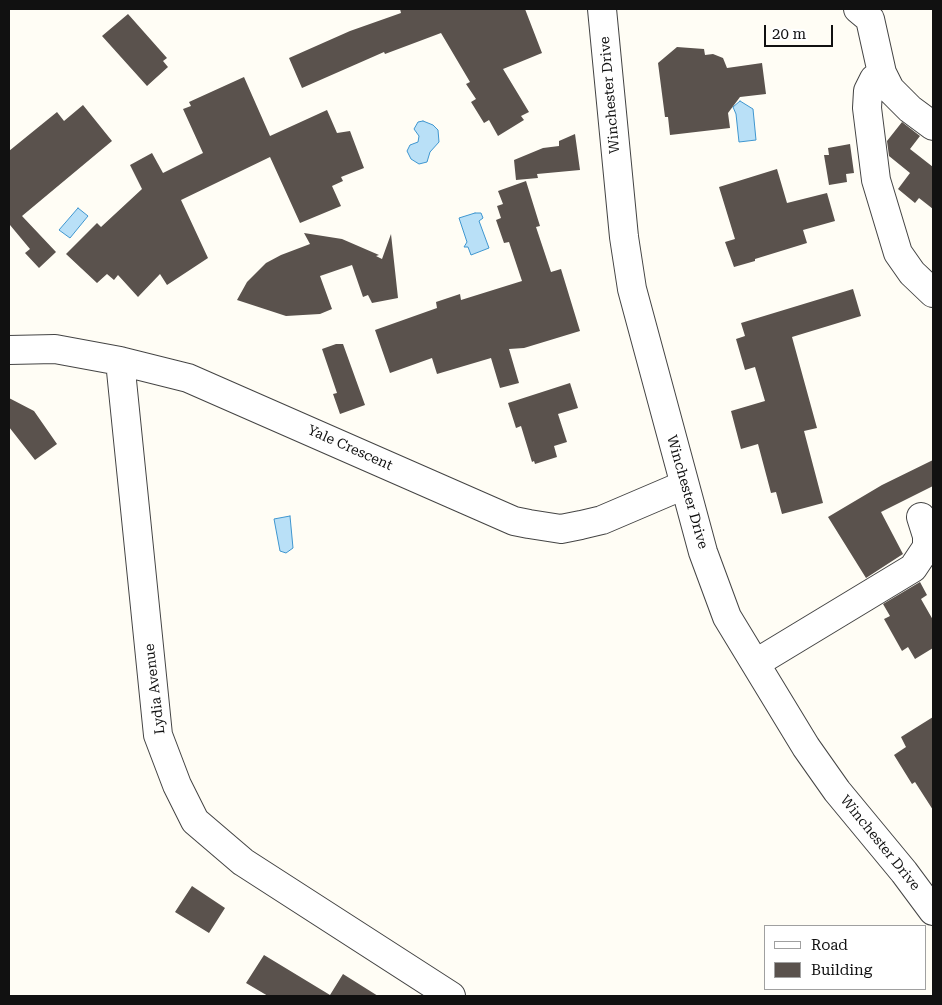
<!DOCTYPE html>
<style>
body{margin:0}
#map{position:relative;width:942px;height:1005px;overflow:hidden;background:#fffdf5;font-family:"Roboto Serif",serif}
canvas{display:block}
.frame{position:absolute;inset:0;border:10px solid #111;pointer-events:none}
.legend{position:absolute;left:764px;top:925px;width:162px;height:65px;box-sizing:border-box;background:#fff;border:1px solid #a0a0a0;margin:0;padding:6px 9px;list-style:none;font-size:15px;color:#111}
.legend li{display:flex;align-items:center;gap:10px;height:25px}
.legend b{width:25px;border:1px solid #a0a0a0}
.scale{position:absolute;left:764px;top:25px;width:69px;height:22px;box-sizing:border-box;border:2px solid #111;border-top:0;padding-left:6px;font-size:15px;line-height:18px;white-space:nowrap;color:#111;-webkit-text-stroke:4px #fff;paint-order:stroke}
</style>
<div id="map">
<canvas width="942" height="1005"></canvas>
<div class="frame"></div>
<ul class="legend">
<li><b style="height:6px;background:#fff"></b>Road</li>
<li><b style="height:14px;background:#5a524d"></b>Building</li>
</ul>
<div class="scale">20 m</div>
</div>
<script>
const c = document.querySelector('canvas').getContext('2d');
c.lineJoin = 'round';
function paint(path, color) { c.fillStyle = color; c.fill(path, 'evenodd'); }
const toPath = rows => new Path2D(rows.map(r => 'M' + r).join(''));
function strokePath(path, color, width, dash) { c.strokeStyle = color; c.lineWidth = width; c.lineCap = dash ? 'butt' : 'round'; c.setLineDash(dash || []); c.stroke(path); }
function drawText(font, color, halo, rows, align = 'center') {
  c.font = font + ' "Roboto Serif",serif'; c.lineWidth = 5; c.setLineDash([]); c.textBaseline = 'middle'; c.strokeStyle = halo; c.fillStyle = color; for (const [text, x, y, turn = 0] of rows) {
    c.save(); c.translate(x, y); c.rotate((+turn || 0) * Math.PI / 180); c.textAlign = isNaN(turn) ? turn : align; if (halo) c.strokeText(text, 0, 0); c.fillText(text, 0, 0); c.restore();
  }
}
const water = toPath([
 [740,101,753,109,756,140,739,142,736,114,733,107,740,101],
 [423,121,433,125,438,130,439,142,430,152,427,162,419,164,411,159,407,151,410,145,418,142,419,136,414,129,418,122,423,121],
 [78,208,88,216,70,238,59,230,78,208],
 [475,213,481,213,483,218,479,221,489,248,471,255,468,247,464,247,467,242,459,218,475,213],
 [290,516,293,548,286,553,280,551,274,519,290,516]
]);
paint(water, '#b9e0f7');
strokePath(water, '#3f96cf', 1);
paint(toPath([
 [400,9,525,9,542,53,503,69,529,112,521,116,524,120,498,136,489,120,484,123,471,102,476,99,466,84,470,82,441,33,385,54,384,52,302,88,289,58,350,31,401,13],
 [128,14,167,58,163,61,168,67,147,86,102,36],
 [677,47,704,49,705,55,713,54,723,58,727,68,762,63,766,94,740,97,728,113,730,128,670,135,668,117,665,117,658,63],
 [244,77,270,136,327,110,337,133,350,131,364,168,341,177,343,181,332,186,341,206,300,223,270,157,181,200,208,258,167,285,160,274,138,297,118,275,114,280,107,274,97,283,66,254,97,223,101,227,142,189,130,165,152,153,163,173,203,153,183,109,191,106,189,102],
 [83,105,112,141,22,216,56,252,39,268,25,253,30,249,10,225,9,226,9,151,57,112,64,121],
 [902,122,920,136,910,149,933,167,933,209,919,198,915,203,898,189,910,173,889,156,887,141],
 [575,134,580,170,537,174,538,178,516,180,514,160,543,148,559,146,559,141],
 [850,144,854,173,846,174,847,182,829,185,824,155,829,155,828,148],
 [777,169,787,203,827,193,835,221,803,230,807,243,755,259,755,261,734,267,725,242,735,239,719,187],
 [526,181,540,226,536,227,551,272,561,269,580,331,524,348,509,349,519,383,500,388,491,358,437,374,432,358,390,373,375,330,437,308,436,302,460,294,461,300,522,281,509,242,504,243,496,220,501,218,497,206,503,204,498,191],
 [304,233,342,239,379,255,376,256,382,259,391,234,398,298,372,303,368,295,363,297,352,265,320,276,332,309,320,314,286,316,237,300,247,282,266,263,281,255,310,244],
 [853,289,861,316,792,337,817,428,804,431,823,503,782,514,776,492,771,493,758,444,741,449,731,411,765,401,755,367,745,370,736,339,745,336,741,323],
 [336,344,343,344,365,405,340,414,333,394,337,393,322,349],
 [570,383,578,408,558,414,567,442,554,446,557,457,535,464,534,461,532,462,521,426,516,428,508,403],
 [9,398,34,411,57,444,35,460,9,427],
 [933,460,933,486,881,512,903,554,866,578,828,517,882,485],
 [920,582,927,595,921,599,933,620,933,648,915,659,908,647,902,651,884,619,890,616,883,604],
 [933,717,933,810,915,782,912,784,894,755,906,747,901,737],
 [192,886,225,908,209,933,175,912],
 [264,955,330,995,343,974,378,996,268,996,246,983]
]), '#5a524d');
const minor = toPath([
 [602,9,624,237,632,289,703,552,727,617,806,747,837,791,904,872,933,911],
 [858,9,870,19,882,73,890,89,910,109,933,126],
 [882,73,874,79,868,91,867,108,876,180,898,253,912,273,933,293],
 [9,350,55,349,120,361,188,378,514,521,529,524,561,529,581,525,602,520,684,485],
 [120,361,158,735,177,785,195,821,243,862,451,996],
 [756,663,913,568,927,547,927,536,921,517]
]);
strokePath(minor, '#444', 30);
strokePath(minor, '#fff', 28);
drawText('14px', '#111', '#fff', [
 ["Winchester Drive",610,95,-95],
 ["Yale Crescent",350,448,24],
 ["Winchester Drive",687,492,74],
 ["Lydia Avenue",155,689,-97],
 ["Winchester Drive",880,843,51]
]);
</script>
